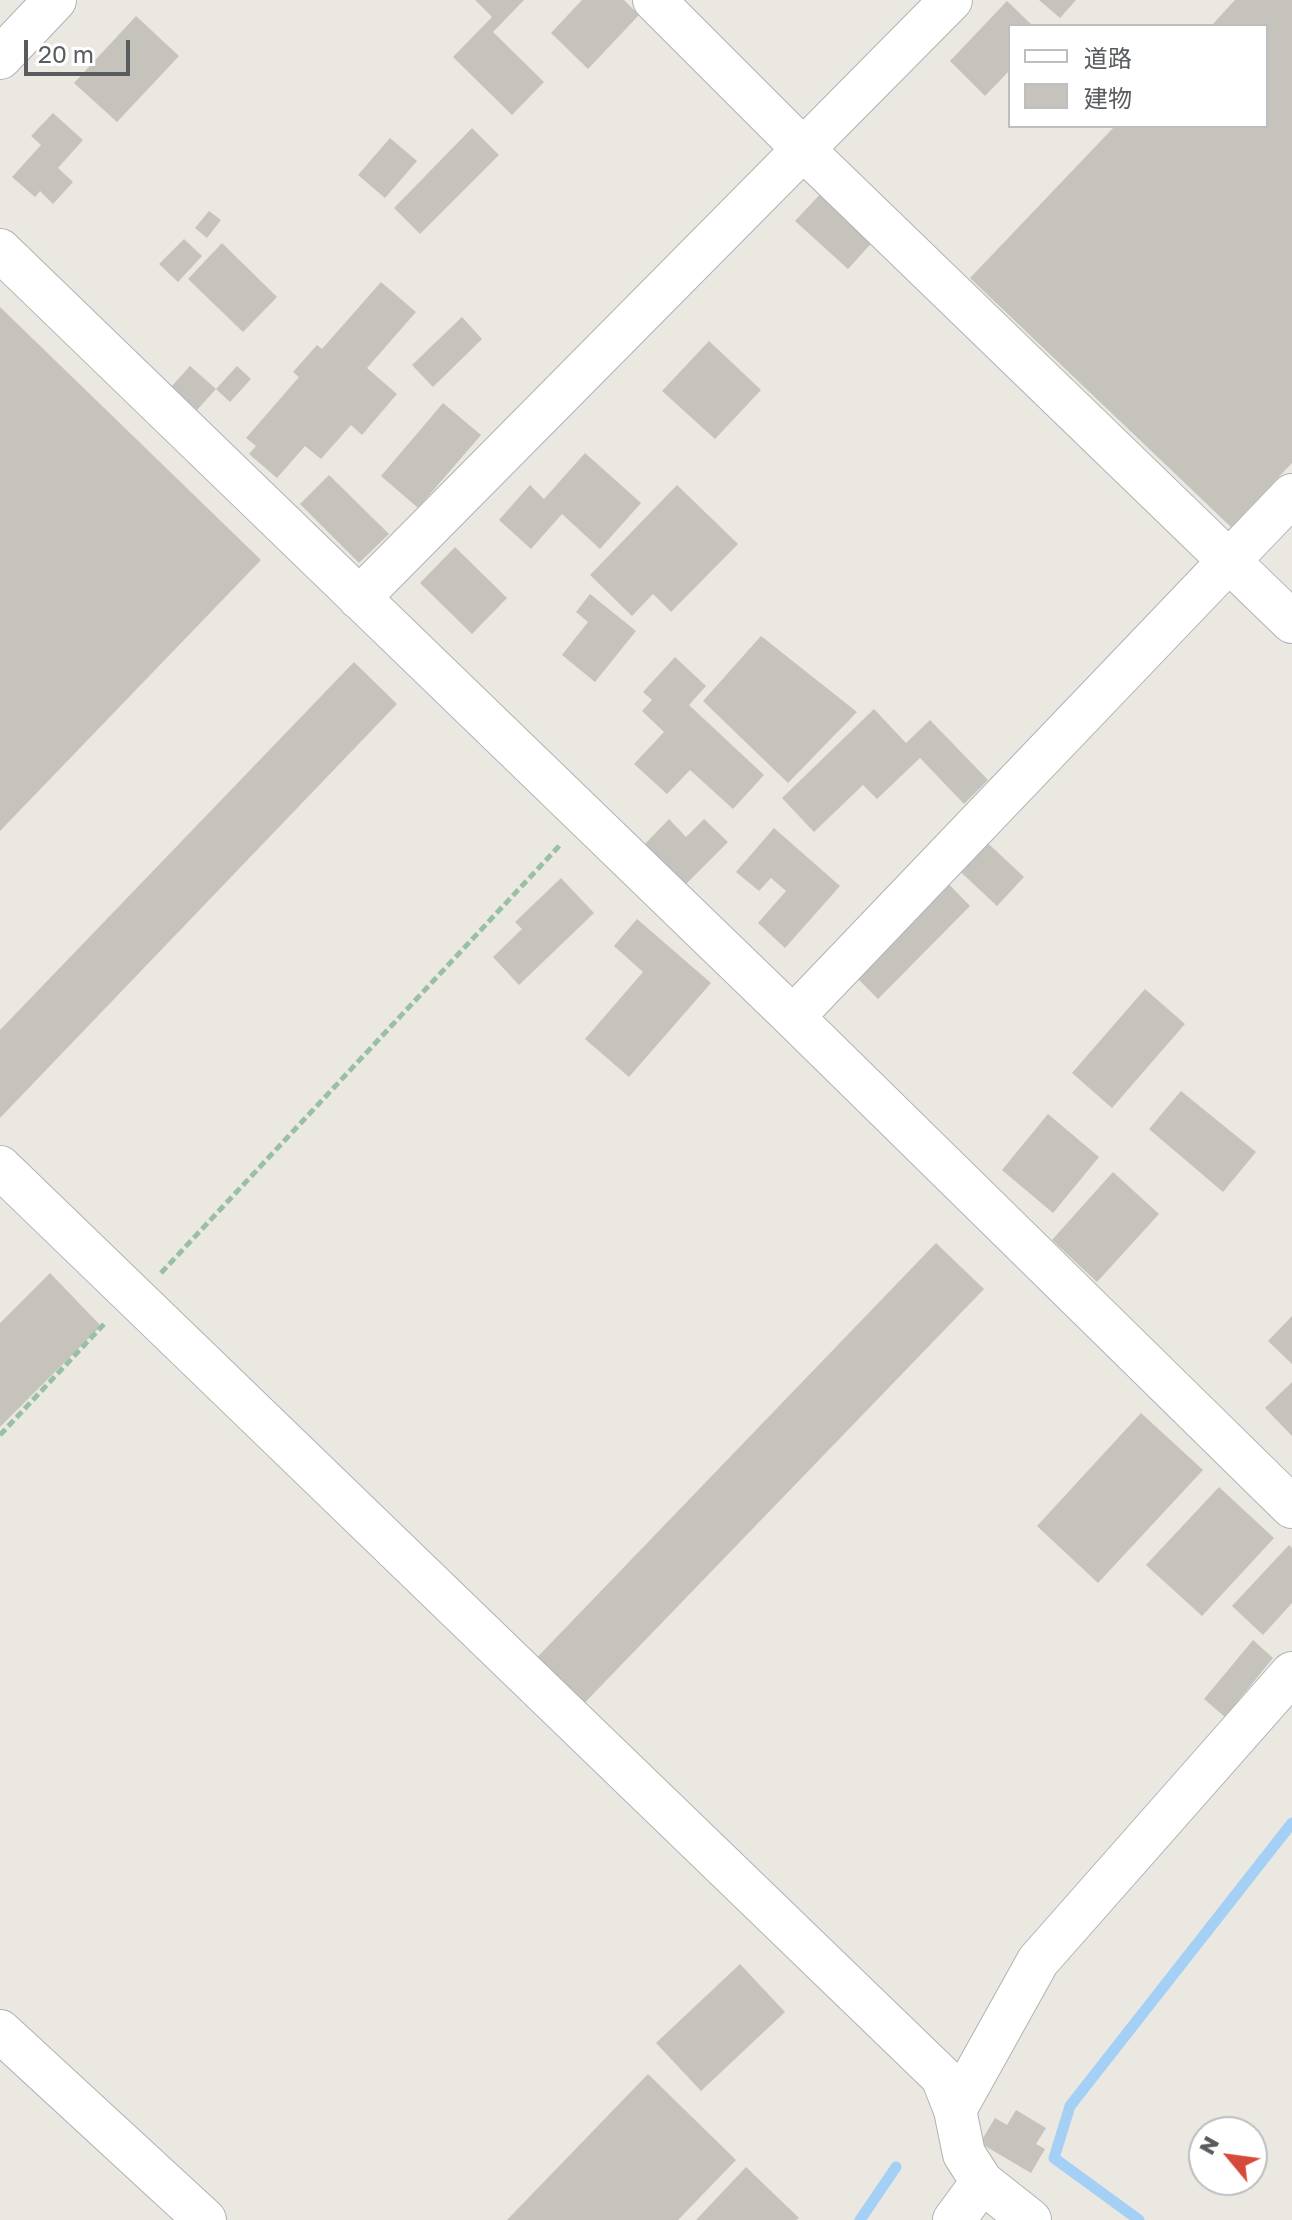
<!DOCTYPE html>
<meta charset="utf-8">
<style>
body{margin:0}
#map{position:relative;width:1292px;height:2220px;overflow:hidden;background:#eae8e0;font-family:"Golos Text","Noto Sans JP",sans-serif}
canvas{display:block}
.legend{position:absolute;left:1008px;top:24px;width:260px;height:104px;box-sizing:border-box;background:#fff;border:2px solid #bdbebf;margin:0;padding:10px 14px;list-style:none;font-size:24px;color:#595c5f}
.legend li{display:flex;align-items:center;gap:16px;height:40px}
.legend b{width:40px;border:2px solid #bdbebf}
.north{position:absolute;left:1188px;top:2116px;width:80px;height:80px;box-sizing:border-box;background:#fff;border:2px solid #bdbebf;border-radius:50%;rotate:299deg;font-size:22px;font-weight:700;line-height:32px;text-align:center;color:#595c5f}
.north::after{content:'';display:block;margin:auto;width:28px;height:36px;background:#d54b3b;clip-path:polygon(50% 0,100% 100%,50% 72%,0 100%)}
.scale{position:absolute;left:24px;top:40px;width:106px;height:36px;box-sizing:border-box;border:4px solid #595c5f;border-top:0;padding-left:10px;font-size:24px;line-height:28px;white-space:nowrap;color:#595c5f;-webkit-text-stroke:6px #fff;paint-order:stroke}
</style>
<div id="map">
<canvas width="1292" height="2220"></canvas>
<ul class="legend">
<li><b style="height:10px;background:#fff"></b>道路</li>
<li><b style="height:22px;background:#c6c3bd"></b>建物</li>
</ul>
<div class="north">N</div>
<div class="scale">20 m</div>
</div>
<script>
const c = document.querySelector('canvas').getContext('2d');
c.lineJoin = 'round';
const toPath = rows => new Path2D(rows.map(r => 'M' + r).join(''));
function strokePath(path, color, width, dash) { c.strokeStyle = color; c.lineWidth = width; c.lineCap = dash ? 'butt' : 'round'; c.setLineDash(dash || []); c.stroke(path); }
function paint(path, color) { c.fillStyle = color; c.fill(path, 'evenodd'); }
strokePath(toPath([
 [860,2220,896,2167],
 [1139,2220,1054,2158,1070,2106,1292,1823]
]), '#a5d0f5', 11);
paint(toPath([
 [475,0,524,0,493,32,544,82,512,115,453,57,492,17],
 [582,0,624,0,639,15,588,69,551,33],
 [1039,0,1076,0,1060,18],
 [1235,0,1292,0,1292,463,1231,527,970,278,1115,126,1266,126,1266,26,1211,26],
 [1007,1,1033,26,1010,26,1010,70,985,96,950,61],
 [136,16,179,56,117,122,74,83],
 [53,113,83,140,58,168,73,182,53,204,40,191,35,197,12,177,41,145,31,136],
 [472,128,499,155,420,234,394,208],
 [390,138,417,161,385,198,358,175],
 [825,189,878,236,848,269,795,221],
 [209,211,221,220,207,238,195,228],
 [184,239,202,256,178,282,159,264],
 [222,243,277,297,243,332,188,279],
 [381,282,416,312,367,368,397,394,362,435,351,425,321,459,305,446,277,478,249,454,256,446,246,438,299,377,293,372,317,345,322,349],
 [0,307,261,560,0,831],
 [462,317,482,339,433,387,412,365],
 [709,341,761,390,715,439,662,391],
 [190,366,216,389,197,410,171,387],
 [237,366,251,379,230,402,216,389],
 [443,403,481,435,418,508,381,476],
 [585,453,641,503,600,549,562,514,531,549,499,520,530,485,544,499],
 [329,475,389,534,359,563,300,504],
 [677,485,738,544,671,612,653,594,632,616,590,575],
 [455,547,507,598,472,634,420,583],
 [590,594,636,631,595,682,562,655,588,622,576,612],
 [761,636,857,712,788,783,703,701],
 [675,657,706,686,689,705,764,775,733,809,690,770,667,794,634,764,664,732,642,711,652,700,643,692],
 [354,662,397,704,0,1118,0,1030],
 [874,709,906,743,930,720,988,780,964,804,920,758,877,799,863,785,814,832,782,798],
 [669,819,686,837,704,819,728,842,683,887,643,846],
 [774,828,840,886,785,948,758,923,786,891,771,878,759,891,736,872],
 [977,833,1024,877,997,906,950,862],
 [938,873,970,906,878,999,858,979,899,938,887,926],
 [561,878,594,913,519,985,493,957,522,929,515,922],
 [637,919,711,983,629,1077,585,1039,643,972,614,946],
 [1145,989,1185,1024,1112,1108,1072,1073],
 [1181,1091,1256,1152,1223,1192,1149,1129],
 [1048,1114,1099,1157,1053,1213,1002,1170],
 [1113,1172,1159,1214,1097,1282,1052,1240],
 [936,1243,984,1289,570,1718,523,1672],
 [50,1273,101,1326,0,1427,0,1323],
 [1292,1316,1292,1364,1268,1341],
 [1292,1382,1292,1436,1265,1408],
 [1141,1413,1203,1470,1098,1583,1037,1526],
 [1219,1487,1274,1538,1202,1616,1146,1565],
 [1289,1545,1292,1548,1292,1603,1263,1635,1232,1606],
 [1253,1640,1273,1658,1225,1717,1204,1699],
 [740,1964,785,2012,701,2091,656,2043],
 [648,2074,736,2160,678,2220,507,2220],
 [1016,2110,1046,2128,1036,2144,1045,2149,1031,2173,980,2143,995,2118,1007,2125],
 [746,2167,799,2218,796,2220,696,2220]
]), '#c6c3bd');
const street = toPath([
 [654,0,803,149,1292,622],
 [0,58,55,0],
 [0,250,793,1017,1292,1507],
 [359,598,951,0],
 [793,1017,1292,495],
 [0,1167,942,2077,955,2110,964,2154,982,2182,1030,2220],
 [0,2031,205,2220],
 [955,2110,1038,1961,1292,1673],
 [954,2220,982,2182]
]);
strokePath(street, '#b1b2b7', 44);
strokePath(toPath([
 [161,1273,561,844],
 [0,1435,106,1322]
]), '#99c0a5', 5, [8, 4]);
strokePath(street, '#fff', 42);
</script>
